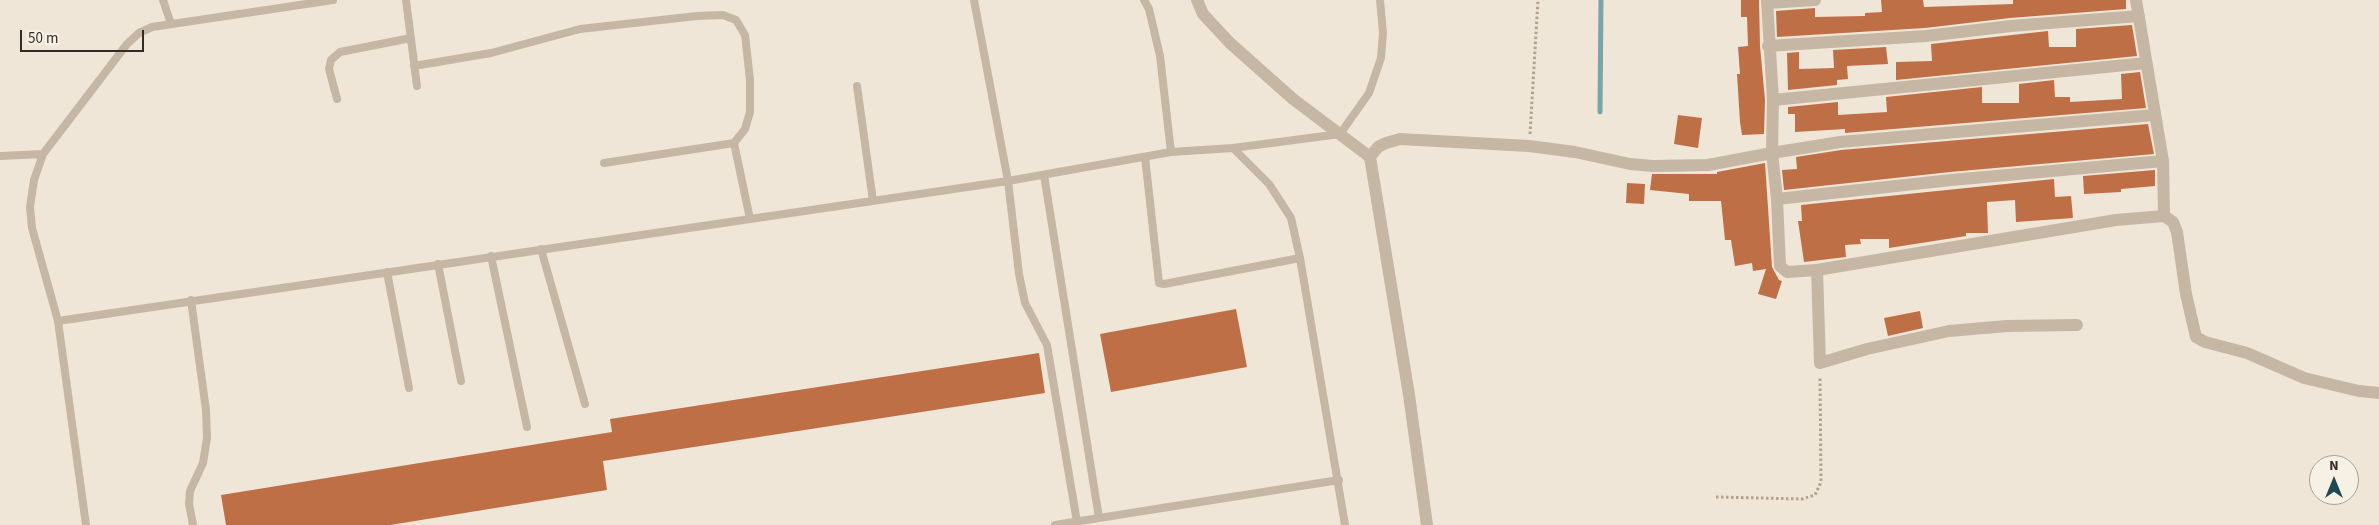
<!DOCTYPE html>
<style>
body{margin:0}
#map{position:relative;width:2379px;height:525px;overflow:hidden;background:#efe6d8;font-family:"Source Sans 3",sans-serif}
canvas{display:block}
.north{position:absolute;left:2309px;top:455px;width:50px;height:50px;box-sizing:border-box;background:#f7f0e4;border:1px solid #a8a198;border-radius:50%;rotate:0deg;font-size:14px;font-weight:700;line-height:20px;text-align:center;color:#322b26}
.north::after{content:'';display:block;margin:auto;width:18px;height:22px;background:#1e4951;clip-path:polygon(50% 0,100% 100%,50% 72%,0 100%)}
.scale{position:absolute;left:20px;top:30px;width:124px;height:22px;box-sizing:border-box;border:2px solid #322b26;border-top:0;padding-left:6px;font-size:15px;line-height:18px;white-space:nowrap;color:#322b26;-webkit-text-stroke:4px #f7f0e4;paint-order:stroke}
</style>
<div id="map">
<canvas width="2379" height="525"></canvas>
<div class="north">N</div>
<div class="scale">50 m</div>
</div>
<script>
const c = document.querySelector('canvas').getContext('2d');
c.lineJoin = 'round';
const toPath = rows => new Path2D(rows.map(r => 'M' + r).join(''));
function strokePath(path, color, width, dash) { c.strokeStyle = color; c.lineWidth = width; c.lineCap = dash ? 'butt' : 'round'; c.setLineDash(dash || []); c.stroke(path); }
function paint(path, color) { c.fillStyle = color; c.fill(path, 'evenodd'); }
strokePath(toPath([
 [1600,112,1601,0]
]), '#79a4aa', 5);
paint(toPath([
 [1741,0,1759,0,1760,46,1765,100,1764,134,1742,135,1740,122,1737,74,1740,74,1738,47,1748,46,1747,17,1741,17],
 [1881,0,1923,0,1924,7,2013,4,2013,0,2126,0,2126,9,2010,18,1925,28,1777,37,1776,11,1815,8,1815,17,1865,16,1865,13,1882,12],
 [2132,25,2137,56,1896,80,1896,62,1932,61,1931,44,2048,31,2049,47,2076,47,2076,29],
 [1886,47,1888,64,1847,66,1848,79,1837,80,1837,85,1788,90,1787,53,1799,52,1799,69,1834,68,1833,50],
 [2140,72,2146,108,1845,133,1845,129,1795,132,1795,114,1788,114,1788,107,1838,102,1838,115,1887,112,1886,97,1982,87,1982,103,2019,103,2019,84,2054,80,2055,97,2070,97,2070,102,2122,99,2121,74],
 [1678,115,1702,118,1698,148,1674,144],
 [2148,124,2154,154,1950,172,1784,190,1782,170,1797,169,1796,157,1841,150],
 [1765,163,1772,267,1779,280,1782,281,1776,299,1758,294,1766,269,1753,271,1752,263,1735,266,1731,240,1725,240,1721,201,1689,201,1689,194,1650,190,1652,174,1717,174,1717,172],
 [2155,170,2155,186,2121,189,2121,192,2084,194,2083,176],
 [2054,179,2055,197,2071,196,2073,218,2016,222,2015,200,1987,202,1988,233,1966,233,1966,236,1889,248,1889,239,1860,239,1861,244,1845,245,1846,257,1804,262,1798,221,1802,221,1801,205],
 [1627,183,1645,184,1644,204,1626,203],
 [1236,309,1247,367,1111,392,1100,334],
 [1920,311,1923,328,1888,336,1884,318],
 [1039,353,1045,393,603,461,607,490,390,525,226,525,221,495,612,432,610,419]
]), '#bf6f46');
strokePath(toPath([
 [1530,134,1538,0],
 [1716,497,1802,499,1815,495,1821,482,1820,377]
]), '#b2a18f', 3, [2.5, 2.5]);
strokePath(toPath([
 [163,0,171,24],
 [406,0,417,86],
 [974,0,1008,181,1019,274,1025,303,1047,345,1077,522],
 [1144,0,1149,9,1160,56,1171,152],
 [414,66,491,53,580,29,697,16,723,15,736,20,745,35,750,80,750,112,745,129,734,143,750,219],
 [857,86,873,201],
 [337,99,329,69,331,60,340,52,411,38],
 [1233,148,1340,134,1369,93,1381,58,1383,33,1380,0],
 [0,156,43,154],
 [1145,157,1159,283,1164,284,1300,258],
 [604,163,734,143],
 [1044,175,1099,518],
 [541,249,585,404],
 [491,256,527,427],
 [438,264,461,381],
 [387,272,409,388],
 [191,300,206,410,207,438,203,463,190,491,189,504,193,525],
 [58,321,1008,181,1171,152,1233,148,1269,184,1291,218,1300,258,1345,525],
 [86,525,58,321,32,228,30,207,34,180,43,154,127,44,139,33,152,27,333,0],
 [1055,525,1339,480]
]), '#c6b7a5', 8);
strokePath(toPath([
 [1197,0,1203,14,1230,43,1293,99,1370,157],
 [1767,0,1773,100,1772,153,1840,142,2154,115],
 [2136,0,2163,161,2164,216,2173,222,2177,232,2186,294,2196,337,2205,342,2247,353,2304,378,2359,391,2379,393],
 [1767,3,1815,0],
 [1768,46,1926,36,2011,26,2139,16],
 [1773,100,2146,63],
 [1777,199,1951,180,2163,161],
 [1817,270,1820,363,1867,349,1949,331,2007,326,2077,325]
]), '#c6b7a5', 12);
strokePath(toPath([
 [1427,525,1409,395,1370,157,1378,147,1386,143,1400,139,1529,146,1575,152,1630,164,1653,166,1708,165,1772,153,1777,199,1780,266,1787,272,1817,270,2116,220,2164,216]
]), '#c6b7a5', 12);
</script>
